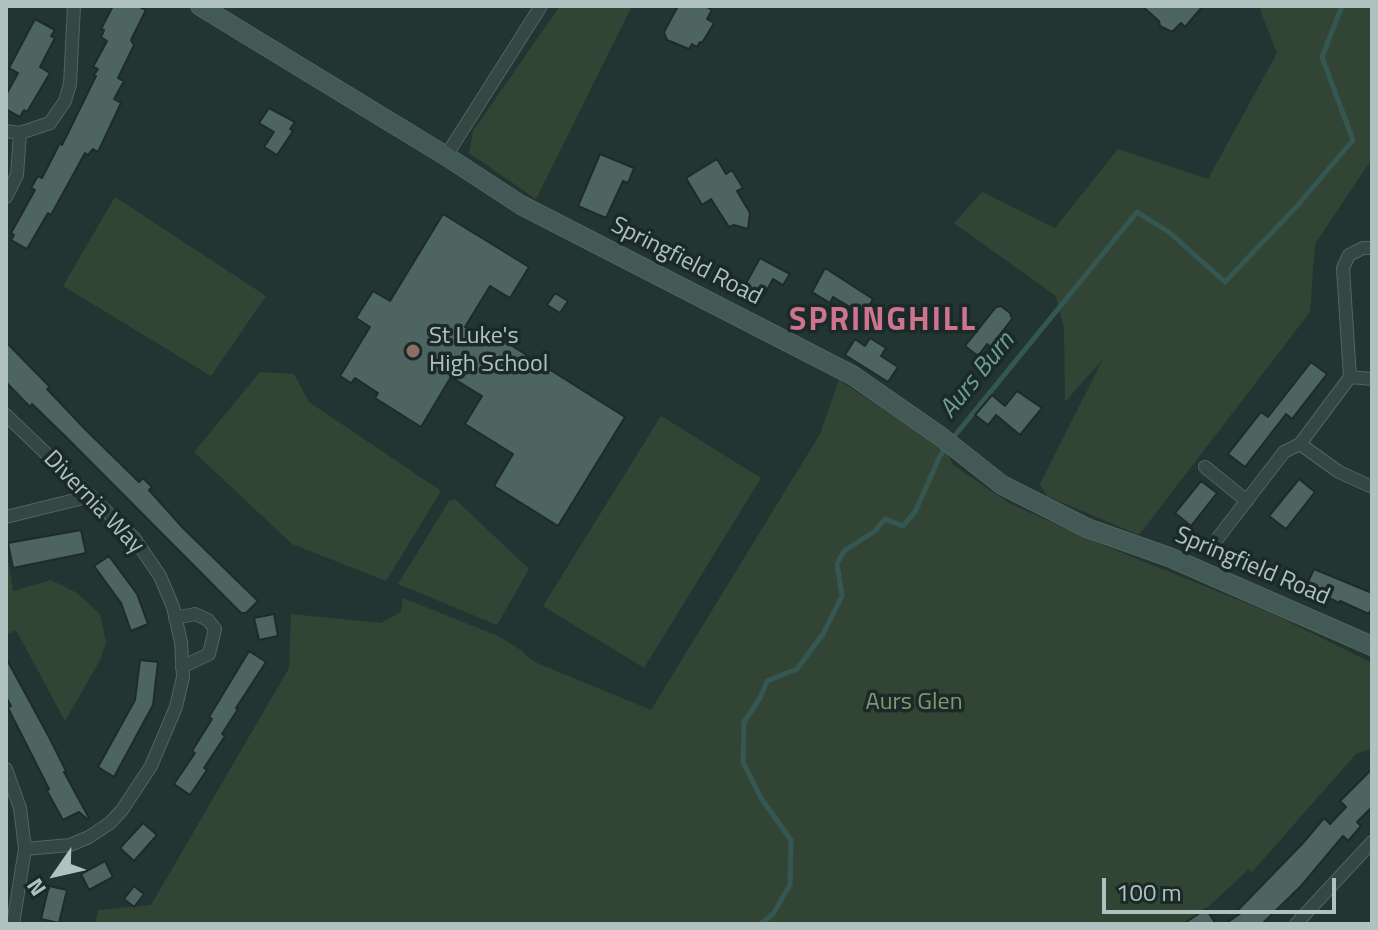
<!DOCTYPE html>
<style>
body{margin:0}
#map{position:relative;width:1378px;height:930px;overflow:hidden;background:#223532;font-family:"Titillium Web",sans-serif}
canvas{display:block}
.frame{position:absolute;inset:0;border:8px solid #afc2c0;pointer-events:none}
.north{position:absolute;left:16px;top:834px;width:80px;height:80px;-webkit-text-stroke:6px #1b2a28;paint-order:stroke;rotate:236deg;font-size:22px;font-weight:700;line-height:32px;text-align:center;color:#afc2c0}
.north::after{content:'';display:block;margin:auto;width:28px;height:36px;background:#afc2c0;clip-path:polygon(50% 0,100% 100%,50% 72%,0 100%)}
.scale{position:absolute;left:1102px;top:878px;width:234px;height:36px;box-sizing:border-box;border:4px solid #afc2c0;border-top:0;padding-left:10px;font-size:24px;line-height:28px;white-space:nowrap;color:#afc2c0;-webkit-text-stroke:6px #1b2a28;paint-order:stroke}
</style>
<div id="map">
<canvas width="1378" height="930"></canvas>
<div class="frame"></div>
<div class="north">N</div>
<div class="scale">100 m</div>
</div>
<script>
const c = document.querySelector('canvas').getContext('2d');
c.lineJoin = 'round';
function paint(path, color) { c.fillStyle = color; c.fill(path, 'evenodd'); }
const toPath = rows => new Path2D(rows.map(r => 'M' + r).join(''));
function strokePath(path, color, width, dash) { c.strokeStyle = color; c.lineWidth = width; c.lineCap = dash ? 'butt' : 'round'; c.setLineDash(dash || []); c.stroke(path); }
function drawText(font, color, halo, rows, align = 'center') {
  c.font = font + ' "Titillium Web",sans-serif'; c.lineWidth = 7; c.setLineDash([]); c.textBaseline = 'middle'; c.strokeStyle = halo; c.fillStyle = color; for (const [text, x, y, turn = 0] of rows) {
    c.save(); c.translate(x, y); c.rotate((+turn || 0) * Math.PI / 180); c.textAlign = isNaN(turn) ? turn : align; if (halo) c.strokeText(text, 0, 0); c.fillText(text, 0, 0); c.restore();
  }
}
paint(toPath([
 [560,6,632,6,536,199,469,153,473,131],
 [1263,6,1372,6,1372,159,1315,244,1310,312,1139,535,1047,496,1040,484,1103,359,1065,402,1064,328,1056,296,954,223,982,192,1055,228,1118,149,1208,179,1277,53,1260,10],
 [115,197,266,296,211,376,63,286],
 [260,372,294,374,309,402,441,491,386,581,292,544,194,452],
 [839,380,947,452,953,465,1009,503,1093,541,1273,614,1372,663,1372,748,1356,754,1252,872,1249,869,1206,909,1184,924,95,924,98,910,151,905,289,668,291,614,381,623,401,612,403,598,498,636,524,652,524,654,537,663,651,710,820,434],
 [661,416,761,478,644,668,543,606],
 [455,499,529,569,497,625,398,584,449,501],
 [6,548,13,591,51,580,77,593,100,614,106,643,100,660,65,721,16,630,6,635]
]), '#324535');
strokePath(toPath([
 [761,924,773,914,790,885,791,840,761,798,743,762,744,722,760,698,767,681,797,669,823,634,842,596,837,564,844,551,875,531,885,519,903,526,915,512,940,456,952,439,1137,212,1170,233,1225,282,1297,206,1353,140,1322,57,1342,6]
]), '#355752', 5);
const building = toPath([
 [113,6,138,6,146,10,131,40,134,45,118,78,124,81,114,99,121,103,98,152,93,149,88,155,85,153,51,215,48,213,27,249,11,240,14,235,11,233,35,190,31,188,38,176,42,178,60,143,62,145,96,76,94,75,98,69,93,67,107,41,101,37,104,30,101,29,113,6],
 [678,6,705,6,712,10,707,19,714,23,702,43,700,42,697,47,692,44,689,49,672,42,667,40,664,32,678,6],
 [1142,6,1203,6,1185,27,1181,23,1172,32,1160,26,1159,21,1142,6],
 [35,19,55,30,51,36,55,38,40,67,50,73,27,112,24,110,20,117,6,109,6,95,18,73,9,68,35,19],
 [269,108,295,122,290,129,293,131,277,155,264,147,274,132,259,123,269,108],
 [600,154,634,168,628,183,623,181,606,218,578,206,600,154],
 [717,159,726,174,732,170,743,188,737,191,750,213,748,229,734,225,729,227,711,199,702,205,686,178,717,159],
 [443,214,529,267,510,298,490,286,465,327,494,344,498,337,625,417,558,526,494,486,513,454,465,424,482,396,451,377,421,427,375,398,378,393,355,378,351,383,340,376,370,327,356,318,373,291,390,301,443,214],
 [760,258,790,274,783,285,773,279,763,297,744,287,760,258],
 [825,268,873,299,864,315,833,297,830,303,812,292,825,268],
 [555,293,568,301,560,313,547,305,555,293],
 [1001,306,1010,313,1012,319,1002,332,1008,337,997,352,987,344,978,356,965,346,996,307,1001,306],
 [870,338,886,348,881,356,898,367,888,382,845,355,855,339,865,346,870,338],
 [6,342,50,387,47,389,85,429,139,482,143,478,152,487,149,490,183,528,258,601,246,613,241,613,66,437,32,404,30,407,6,382,6,342],
 [1311,362,1327,374,1292,419,1286,414,1245,467,1228,454,1261,412,1268,417,1311,362],
 [1017,391,1042,408,1020,435,996,415,988,425,975,415,992,395,1005,406,1017,391],
 [1299,479,1315,492,1286,529,1269,516,1299,479],
 [1201,481,1217,493,1191,526,1175,513,1201,481],
 [81,530,86,553,13,568,8,543,81,530],
 [109,556,137,594,148,624,131,631,121,603,94,566,109,556],
 [1314,569,1372,593,1372,607,1369,614,1340,601,1339,603,1306,586,1314,569],
 [274,614,278,636,259,640,254,618,274,614],
 [249,651,266,662,236,708,238,709,222,734,225,736,204,768,207,770,190,795,174,784,195,753,192,751,212,719,209,717,249,651],
 [6,658,49,737,66,771,64,772,89,818,87,819,79,812,63,820,47,791,49,789,8,708,11,706,6,697,6,658],
 [140,660,158,662,153,705,114,777,98,767,135,700,140,660],
 [1372,769,1372,807,1357,822,1361,826,1348,841,1343,836,1301,886,1262,924,1225,924,1241,913,1238,910,1303,843,1324,818,1330,824,1346,807,1340,801,1372,769],
 [143,823,157,835,134,861,120,848,143,823],
 [105,861,113,877,89,890,81,874,105,861],
 [49,886,67,890,59,923,41,919,49,886],
 [134,886,144,894,134,907,124,899,134,886],
 [1206,909,1216,924,1183,924,1206,909]
]);
paint(building, '#4d6460');
strokePath(building, '#1d2c2a', 2);
const street = toPath([
 [6,131,20,133,50,123,65,101,70,84,74,6],
 [446,156,541,6],
 [6,197,17,175,20,133],
 [1372,248,1363,248,1349,255,1343,268,1350,377,1300,444,1339,472,1372,487],
 [1350,377,1372,379],
 [6,415,134,538,160,576,173,607,181,642,183,677,176,707,151,766,122,810,110,823,89,837,70,845,25,849],
 [1205,467,1247,501],
 [6,517,91,496],
 [1214,543,1284,452,1300,444],
 [175,618,195,614,208,620,215,629,209,654,182,667],
 [6,769,20,808,25,849,13,924],
 [1296,924,1372,842]
]);
const secondary = toPath([
 [200,6,446,156,521,205,852,375,940,436,1002,485,1087,528,1169,557,1372,646]
]);
strokePath(street, '#526461', 14);
strokePath(secondary, '#526461', 20);
strokePath(street, '#354643', 12);
strokePath(secondary, '#435956', 18);
for (const [x, y, r, color] of [
 [413,351,8,"#8d6e63"]
]) { const dot = new Path2D(); dot.arc(x, y, r, 0, 2 * Math.PI); c.fillStyle = color; c.fill(dot); strokePath(dot, '#1b2a28', 3); }
drawText('24px', '#afc2c0', '#1b2a28', [
 ["Springfield Road",686,262,27],
 ["Divernia Way",93,503,46],
 ["Springfield Road",1252,567,23]
]);
drawText('24px', '#afc2c0', '#1b2a28', [
 ["St Luke's",429,337],
 ["High School",429,365]
], 'left');
drawText('24px', '#849670', '#1b2a28', [
 ["Aurs Glen",914,703]
]);
drawText('italic 26px', '#6b9f96', '#1b2a28', [
 ["Aurs Burn",978,376,-51]
]);
c.letterSpacing = '2px';
drawText('bold 32px', '#ce748f', '#1b2a28', [
 ["SPRINGHILL",883,322]
]);
c.letterSpacing = '0px';
</script>
